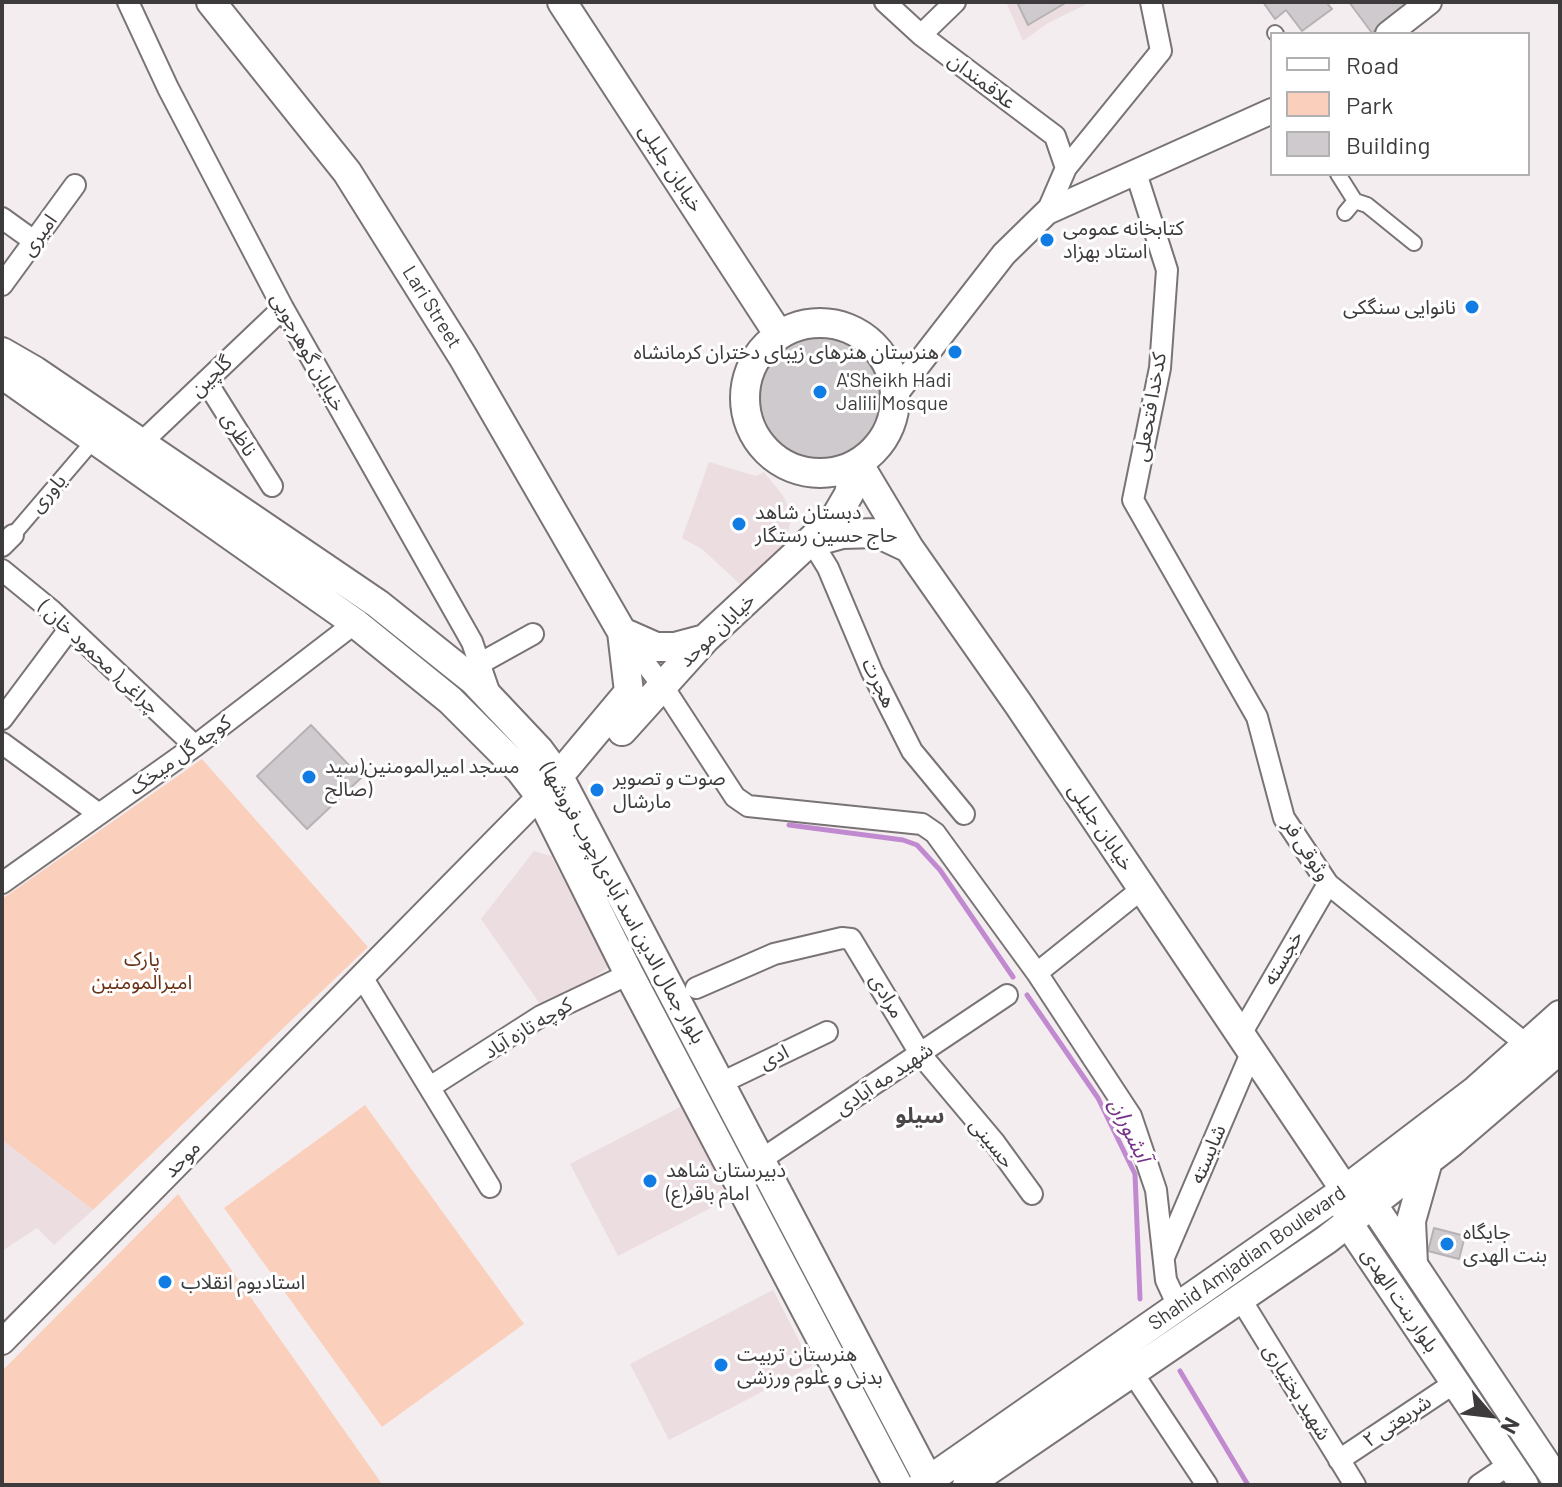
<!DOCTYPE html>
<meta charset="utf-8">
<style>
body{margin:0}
#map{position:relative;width:1562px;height:1487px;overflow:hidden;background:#f4edef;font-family:Barlow,sans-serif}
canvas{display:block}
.frame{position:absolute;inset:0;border:4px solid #3d3b3b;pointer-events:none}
.legend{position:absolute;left:1270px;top:32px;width:260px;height:144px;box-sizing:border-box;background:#fff;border:2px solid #b1b1b1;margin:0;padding:10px 14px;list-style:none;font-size:24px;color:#3d3b3b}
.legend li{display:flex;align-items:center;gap:16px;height:40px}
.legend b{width:40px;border:2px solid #b1b1b1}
.north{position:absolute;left:1450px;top:1375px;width:80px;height:80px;-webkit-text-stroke:6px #fff;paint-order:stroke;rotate:118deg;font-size:22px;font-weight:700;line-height:32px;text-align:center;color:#3d3b3b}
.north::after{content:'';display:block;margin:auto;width:28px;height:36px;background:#3d3b3b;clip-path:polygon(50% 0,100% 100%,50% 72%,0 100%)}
</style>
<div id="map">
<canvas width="1562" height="1487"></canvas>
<div class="frame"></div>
<ul class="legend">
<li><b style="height:10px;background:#fff"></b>Road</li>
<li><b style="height:22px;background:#fad0bc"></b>Park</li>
<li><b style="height:22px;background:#cfcacd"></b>Building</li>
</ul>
<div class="north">N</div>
</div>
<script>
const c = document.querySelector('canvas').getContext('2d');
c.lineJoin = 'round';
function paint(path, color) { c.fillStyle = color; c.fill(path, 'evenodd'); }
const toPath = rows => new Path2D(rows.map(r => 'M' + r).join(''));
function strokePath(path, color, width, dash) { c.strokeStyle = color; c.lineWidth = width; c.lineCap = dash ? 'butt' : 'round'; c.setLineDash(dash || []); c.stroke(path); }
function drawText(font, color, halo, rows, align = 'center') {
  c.font = font + ' Barlow,"Noto Sans Arabic",sans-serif'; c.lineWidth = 6; c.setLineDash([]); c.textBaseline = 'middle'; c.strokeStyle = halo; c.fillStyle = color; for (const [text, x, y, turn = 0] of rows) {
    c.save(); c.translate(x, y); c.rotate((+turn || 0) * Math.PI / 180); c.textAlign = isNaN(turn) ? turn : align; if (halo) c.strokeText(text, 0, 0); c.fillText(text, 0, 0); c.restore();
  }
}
paint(toPath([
 [1006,2,1091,2,1048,23,1023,41],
 [709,462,756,476,764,472,784,497,792,515,784,549,743,587,702,549,682,538],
 [534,851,551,856,609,967,553,1005,540,1004,481,919],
 [682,1106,730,1198,618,1256,570,1164],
 [2,1140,93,1210,54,1245,37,1228,2,1251],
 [773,1290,812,1366,669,1440,630,1364]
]), '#ecdde0');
paint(toPath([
 [202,759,368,947,93,1210,2,1140,2,899],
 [365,1105,524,1324,382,1427,224,1208],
 [178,1194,382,1484,383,1485,2,1485,2,1371]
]), '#fad0bc');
strokePath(toPath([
 [789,825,903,840,917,845,940,870,1013,977],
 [1027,995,1098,1098,1135,1174,1140,1299],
 [1180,1371,1248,1485]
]), '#c18ad0', 5);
const building = toPath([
 [1017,2,1067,2,1028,25,1017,2],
 [1263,2,1326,2,1332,9,1302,31,1286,10,1275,19,1263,2],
 [1349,2,1413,2,1372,33,1349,2],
 '757 398a63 63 0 1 1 126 0a63 63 0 1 1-126 0Z',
 [311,725,361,778,307,829,257,776,311,725],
 [1434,1228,1465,1236,1459,1259,1428,1251,1434,1228]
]);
paint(building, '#cfcacd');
strokePath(building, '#b6b1b4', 2);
const pedestrian = toPath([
 [1275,33,1276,34],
 [1338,174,1355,201,1367,205,1414,243],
 [1345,213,1355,201],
 [13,535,95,439]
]);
const minor = toPath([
 [128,2,168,88,283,308,472,642,490,694],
 [885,2,921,35,1055,136,1066,168],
 [921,35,955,2],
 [1136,173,1167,270,1160,368,1133,500,1257,717,1284,818,1328,884,1527,1045],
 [1047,212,1066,168,1161,51,1151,2],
 [2,218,34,241],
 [2,285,75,185],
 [206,381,272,486],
 [140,444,283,308],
 [812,542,828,568,872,672,912,751,964,814],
 [2,546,13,535],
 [2,570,51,610,195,746],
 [622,633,662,685,735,797,748,806,922,824,935,833,1037,973,1131,1116,1156,1190,1166,1280,1178,1306],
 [479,664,533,634],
 [2,719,70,628],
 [2,743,99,814],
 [2,883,195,746,355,623],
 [1037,973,1143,888],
 [362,977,490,1187],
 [696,988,774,954,842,938,851,939,921,1055,995,1143,1032,1194],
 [1241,1034,1328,884],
 [721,1083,827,1032],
 [430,1087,541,1016,629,974],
 [759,1161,1007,995],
 [1164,1257,1252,1051],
 [1240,1298,1355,1485],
 [1132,1372,1207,1485],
 [1339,1460,1456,1382],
 [1479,1485,1510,1464]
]);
const tertiary = toPath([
 [1388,34,1429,2],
 [896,393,1004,254,1047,212,1272,111],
 [2,1342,540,796]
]);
const secondary = toPath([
 [211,2,347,172,463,357,622,632,629,692,547,790],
 [562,2,779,335],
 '745 398a75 75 0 1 1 150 0a75 75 0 1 1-150 0Z',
 [2,352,35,371,378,604,473,680,539,750,559,777,931,1485],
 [2,374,355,623,450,700,520,770,540,796,629,974,898,1485],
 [858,463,909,548,1019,705,1345,1190,1373,1205,1560,1485],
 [813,542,842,534,877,533,909,548],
 [622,632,656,647,675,647,705,639],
 [622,731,705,639,835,518,849,494,855,466],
 [1346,1204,1348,1223,1524,1485],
 [1413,1264,1411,1221,1428,1161],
 [922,1485,1345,1190,1475,1091,1560,1015],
 [967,1485,1326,1240,1452,1142,1560,1049]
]);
strokePath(pedestrian, '#797374', 18);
strokePath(minor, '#797374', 24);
strokePath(tertiary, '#797374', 28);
strokePath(secondary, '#797374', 32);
strokePath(pedestrian, '#fff', 14);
strokePath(minor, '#fff', 20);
strokePath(tertiary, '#fff', 24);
strokePath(secondary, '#fff', 28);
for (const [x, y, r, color] of [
 [1047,240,8,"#117de4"],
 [1472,307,8,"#117de4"],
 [955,352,8,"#117de4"],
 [820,392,8,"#117de4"],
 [739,524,8,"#117de4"],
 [309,777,8,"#117de4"],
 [597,790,8,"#117de4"],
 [650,1181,8,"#117de4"],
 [1447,1244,8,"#117de4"],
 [165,1282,8,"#117de4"],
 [721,1365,8,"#117de4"]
]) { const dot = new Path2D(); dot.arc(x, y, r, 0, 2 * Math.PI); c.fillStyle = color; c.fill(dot); strokePath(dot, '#fff', 3); }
drawText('20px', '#3d3b3b', '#fff', [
 ["علاقمندان",982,81,37],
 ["خیابان جلیلی",671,168,57],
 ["امیری",39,235,-54],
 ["Lari Street",432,307,58],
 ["خیابان گوهرجویی",308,352,61],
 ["گلچین",211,376,-44],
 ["کدخدا فتحعلی",1150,407,-80],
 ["ناظری",239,434,58],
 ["یاوری",48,493,-49],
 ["خیابان موحد",717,630,-44],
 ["چراغی( محمود خان )",99,657,43],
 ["هجرت",879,683,64],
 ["کوچه گل میخک",180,755,-36],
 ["خیابان جلیلی",1101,827,56],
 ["وثوقی فر",1307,850,57],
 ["بلوار جمال الدین اسد آبادی(چوب فروشها)",623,903,61],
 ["خجسته",1283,958,-60],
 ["مرادی",887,996,60],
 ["کوچه تازه آباد",528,1028,-31],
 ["ادی",774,1057,-26],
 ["شهید مه آبادی",884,1079,-34],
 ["حسینی",992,1143,51],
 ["شایسته",1208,1154,-67],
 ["موحد",182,1159,-46],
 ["Shahid Amjadian Boulevard",1247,1258,-35],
 ["بلوار بنت الهدی",1400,1300,56],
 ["شهید بختیاری",1297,1392,58],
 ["شریعتی ۲",1397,1421,-34]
]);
drawText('20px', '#3d3b3b', '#fff', [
 ["کتابخانه عمومی",1063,228],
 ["استاد بهزاد",1063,251],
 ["نانوایی سنگکی",1456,307,"right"],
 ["هنرستان هنرهای زیبای دختران کرمانشاه",939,352,"right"],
 ["A'Sheikh Hadi",836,380],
 ["Jalili Mosque",836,403],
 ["دبستان شاهد",755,512],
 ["حاج حسین رستگار",755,535],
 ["مسجد امیرالمومنین(سید",325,766],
 ["صالح)",325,789],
 ["صوت و تصویر",613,778],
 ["مارشال",613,801],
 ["دبیرستان شاهد",666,1170],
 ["امام باقر(ع)",666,1193],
 ["جایگاه",1463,1232],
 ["بنت الهدی",1463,1255],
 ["استادیوم انقلاب",181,1282],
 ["هنرستان تربیت",737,1354],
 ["بدنی و علوم ورزشی",737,1377]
], 'left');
drawText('20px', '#693317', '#fff', [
 ["پارک",142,959],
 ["امیرالمومنین",142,982]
]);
drawText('bold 22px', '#4b4647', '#fff', [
 ["سیلو",920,1116]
]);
drawText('italic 22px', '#773487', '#fff', [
 ["آبشوران",1130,1130,64]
]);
</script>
